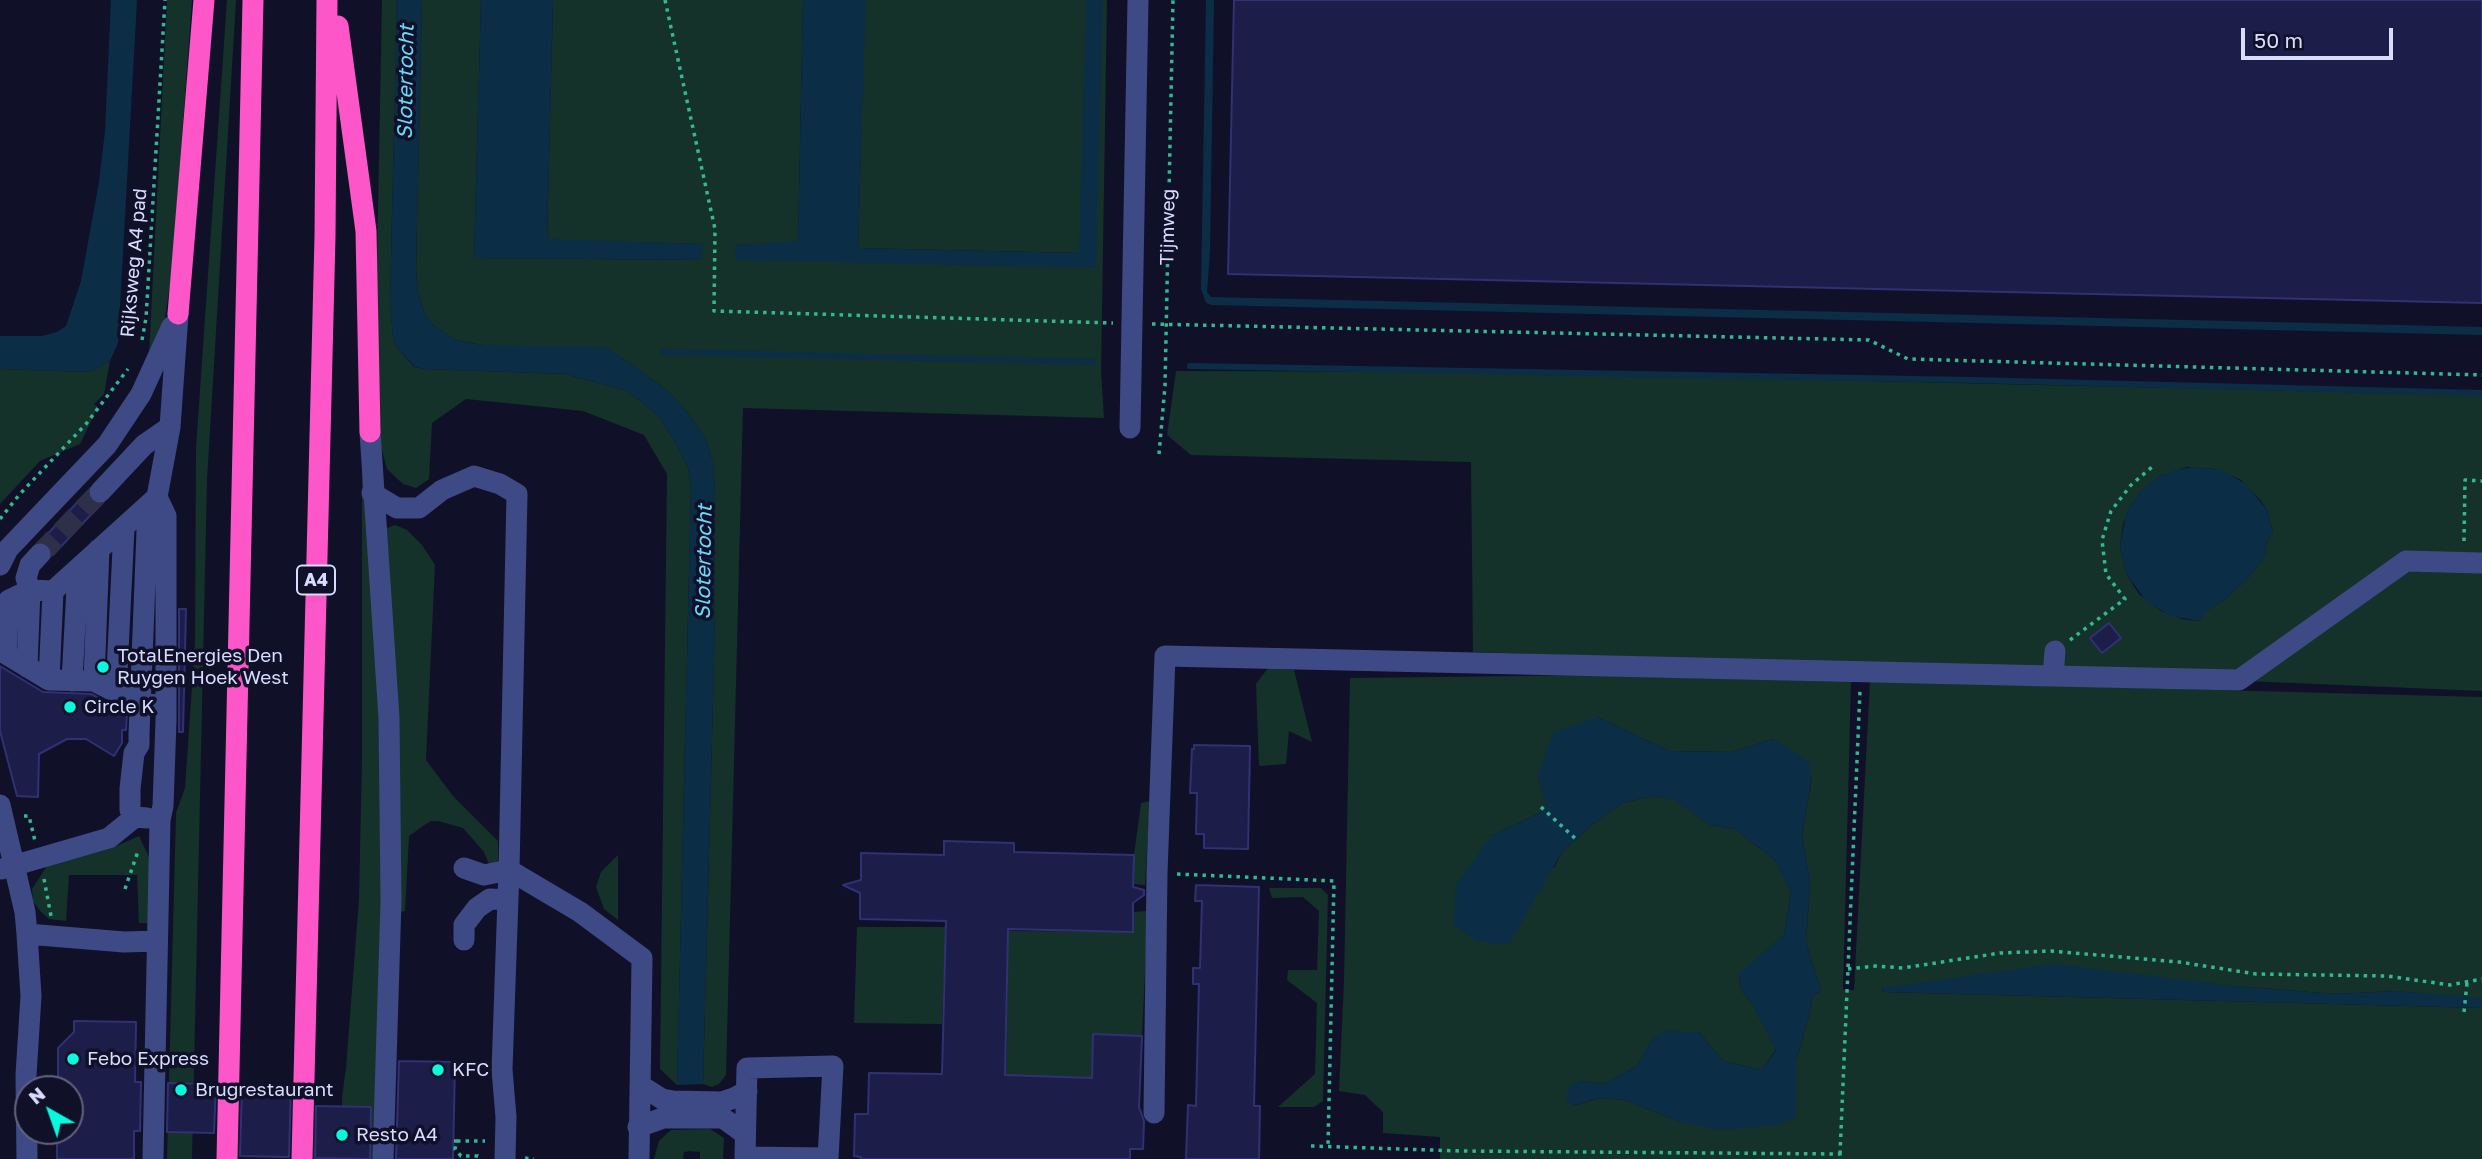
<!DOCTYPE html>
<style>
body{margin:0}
#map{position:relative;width:2482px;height:1159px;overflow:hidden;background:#101128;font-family:"Golos Text",sans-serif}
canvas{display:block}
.north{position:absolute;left:14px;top:1075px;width:70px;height:70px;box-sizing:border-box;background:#101128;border:2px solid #60627e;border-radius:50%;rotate:320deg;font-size:19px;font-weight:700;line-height:28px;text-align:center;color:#d8dcfe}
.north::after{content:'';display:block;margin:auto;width:24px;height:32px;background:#08fade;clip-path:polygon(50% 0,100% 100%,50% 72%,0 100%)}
.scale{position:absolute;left:2241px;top:28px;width:152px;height:32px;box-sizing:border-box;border:4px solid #d8dcfe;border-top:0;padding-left:9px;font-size:21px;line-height:24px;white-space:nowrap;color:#d8dcfe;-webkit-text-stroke:5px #101128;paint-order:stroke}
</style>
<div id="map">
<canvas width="2482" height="1159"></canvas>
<div class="north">N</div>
<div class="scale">50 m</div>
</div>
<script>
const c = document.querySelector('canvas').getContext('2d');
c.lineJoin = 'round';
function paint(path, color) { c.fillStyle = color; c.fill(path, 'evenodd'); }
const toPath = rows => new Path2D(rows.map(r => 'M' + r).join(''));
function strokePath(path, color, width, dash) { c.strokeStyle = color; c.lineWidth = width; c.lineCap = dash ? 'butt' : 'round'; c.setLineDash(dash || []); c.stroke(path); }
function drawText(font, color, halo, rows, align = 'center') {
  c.font = font + ' "Golos Text",sans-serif'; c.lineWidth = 7; c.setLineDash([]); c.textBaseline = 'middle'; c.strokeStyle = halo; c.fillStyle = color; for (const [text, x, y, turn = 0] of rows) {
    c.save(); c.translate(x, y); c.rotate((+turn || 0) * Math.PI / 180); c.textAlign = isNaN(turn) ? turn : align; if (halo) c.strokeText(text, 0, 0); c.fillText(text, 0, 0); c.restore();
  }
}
paint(toPath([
 [167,0,192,0,172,271,165,318,149,355],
 [227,0,236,0,207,480,192,1159,167,1159,176,813,185,788,195,643,196,448],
 [382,0,397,0,390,302,393,336,396,346,414,367,426,369,565,374,628,391,657,414,677,445,688,468,691,487,677,1085,660,1069,667,474,644,435,583,411,466,399,432,423,429,479,416,488,403,484,387,469,381,447,375,369],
 [422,0,481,0,474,258,701,260,703,244,547,240,553,0,803,0,798,242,736,245,736,260,1080,253,858,248,865,0,1107,0,1101,372,1104,418,743,408,726,1075,719,1084,712,1087,703,1084,714,663,715,492,713,462,706,439,687,412,668,391,621,357,483,345,455,340,432,324,424,312,418,292,416,270],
 [362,320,382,766,384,877,375,1159,343,1159,342,1097,346,1068,359,899,362,759],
 [110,361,104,394,94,404,98,407,80,444,40,461,0,504,0,369,90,372],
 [1176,371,1473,372,2482,395,2482,691,1844,664,1473,652,1471,462,1191,455,1167,435],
 [2187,467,2215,469,2241,480,2261,501,2267,510,2273,532,2266,544,2265,557,2247,579,2223,601,2206,611,2199,621,2182,619,2161,611,2139,594,2127,575,2120,547,2123,524,2129,508,2142,490,2160,476],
 [395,525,407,530,422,545,435,565,426,760,453,796,498,841,498,860,495,869,490,867,484,852,463,828,438,821,431,821,423,826,409,836,405,911,399,912,387,528],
 [1268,668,1294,670,1312,742,1289,731,1286,764,1259,766,1256,684],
 [1602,675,1851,681,1843,990,1854,990,1870,681,2482,697,2482,999,2394,991,2335,994,2235,986,1882,989,1884,992,2482,1008,2482,1159,1440,1159,1440,1137,1383,1133,1383,1112,1365,1095,1339,1091,1344,981,1350,678],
 [1598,717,1669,751,1732,752,1773,739,1812,777,1802,836,1810,882,1806,943,1821,991,1812,996,1811,1009,1796,1062,1796,1117,1680,1122,1625,1100,1600,1098,1573,1106,1581,1081,1604,1084,1637,1066,1653,1038,1699,1032,1723,1061,1762,1070,1776,1049,1752,1003,1740,989,1739,975,1784,935,1791,892,1775,860,1735,829,1710,825,1675,800,1654,796,1623,803,1595,822,1562,852,1554,868,1491,836,1540,813,1547,805,1538,777],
 [1150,801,1145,885,1134,884,1134,855,1141,803],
 [139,836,152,864,148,923,139,923,137,875,69,875,66,921,49,919,41,912,33,901,32,889,47,866,112,848],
 [618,855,618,920,604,909,596,887,601,872],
 [1269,888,1321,888,1328,895,1323,1101,1314,1107,1278,1107,1315,1074,1317,1003,1287,980,1288,970,1317,970,1319,911,1303,897,1272,898],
 [1148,911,1142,1036,1093,1034,1091,1078,1006,1075,1008,931,1132,932,1133,912],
 [857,927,946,927,942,1024,854,1023],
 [710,1129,724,1138,723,1159,700,1159,700,1152,690,1151,684,1152,683,1159,654,1159,659,1141,671,1130]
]), '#14322a');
paint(toPath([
 [111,0,137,0,118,343,110,361,90,372,0,369,0,336,42,336,57,332,66,326,81,281,99,182,105,131],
 [397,0,422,0,416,270,418,292,424,312,432,324,455,340,483,345,607,347,668,391,687,412,706,439,713,462,715,492,714,663,703,1084,677,1085,691,487,688,468,677,445,657,414,628,391,565,374,426,369,415,367,396,346,393,336,390,302],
 [481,0,553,0,547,239,703,244,702,260,474,258],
 [803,0,866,0,858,248,1079,253,1086,0,1103,0,1096,268,736,260,735,245,798,241],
 [1206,0,1214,0,1210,251,1207,292,1211,297,2482,327,2482,335,1212,305,1206,303,1201,289],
 [2193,467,2221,470,2246,484,2267,510,2273,532,2266,544,2265,557,2247,579,2223,601,2207,611,2199,621,2171,616,2147,602,2127,575,2120,547,2125,519,2129,508,2142,490,2160,476,2176,470],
 [1598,717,1669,751,1732,752,1773,739,1808,761,1812,777,1802,836,1810,882,1806,943,1821,991,1812,996,1811,1009,1796,1062,1796,1117,1778,1125,1719,1130,1680,1122,1625,1100,1600,1098,1572,1106,1566,1099,1570,1085,1581,1081,1604,1084,1637,1066,1653,1038,1666,1031,1699,1032,1723,1061,1762,1070,1776,1050,1752,1003,1740,989,1739,974,1784,935,1791,892,1775,860,1735,829,1710,825,1674,800,1654,796,1623,803,1595,822,1562,852,1509,944,1479,942,1453,925,1456,885,1491,836,1540,813,1546,805,1538,777,1553,733],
 [2054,964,2235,986,2335,994,2394,991,2461,996,2482,999,2482,1008,1884,992,1882,988]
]), '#0c2d46');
strokePath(toPath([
 [663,352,1093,362],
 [1190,366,1971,380,2482,393]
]), '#0c2d46', 6);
const building = toPath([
 [1234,0,2482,0,2482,303,1228,274,1234,0],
 [87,492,91,501,100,505,53,555,49,545,41,541,87,492],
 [179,609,186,609,183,732,179,732,179,609],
 [2109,623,2121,638,2102,653,2090,638,2109,623],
 [0,666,43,692,91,694,127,712,126,730,122,730,122,743,114,756,86,739,67,739,39,754,38,797,17,796,0,731,0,666],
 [1194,745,1250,746,1248,849,1204,848,1204,834,1196,834,1197,793,1190,793,1192,749,1194,749,1194,745],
 [944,841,1014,843,1014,852,1134,855,1133,887,1144,890,1144,895,1133,903,1133,932,1008,929,1005,1075,1092,1078,1093,1034,1142,1036,1139,1107,1144,1121,1143,1149,1130,1149,1130,1159,861,1159,861,1157,854,1156,855,1114,868,1114,869,1073,942,1074,946,921,860,919,860,893,843,885,861,880,861,853,944,855,944,841],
 [1196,885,1259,887,1254,1106,1260,1106,1259,1159,1186,1159,1188,1105,1196,1106,1199,984,1193,984,1193,968,1200,968,1202,901,1195,901,1196,885],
 [74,1021,136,1022,135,1082,141,1082,140,1131,134,1131,134,1159,57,1159,57,1131,70,1131,70,1089,58,1080,58,1048,74,1032,74,1021],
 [399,1061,455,1062,453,1159,396,1159,399,1061],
 [168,1083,216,1084,214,1133,167,1132,168,1083],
 [242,1085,291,1086,289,1157,240,1156,242,1085],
 [316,1106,371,1107,370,1159,315,1158,316,1106]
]);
paint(building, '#1d1d49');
strokePath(building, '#2f3174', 2);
strokePath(toPath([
 [40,554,100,492]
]), '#2e2f48', 21, [21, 10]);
strokePath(toPath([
 [665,0,715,229,714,311,1113,323],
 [1152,324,1869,340,1908,359,2482,375],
 [142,340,146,318,165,0],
 [1159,454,1165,386,1173,0],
 [0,519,19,495,86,424,128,369],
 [2464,541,2465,480,2482,481],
 [2070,640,2125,599,2106,574,2102,540,2111,511,2131,485,2152,467],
 [1541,807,1578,841],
 [24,816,29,816,35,841],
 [1177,874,1334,881,1328,1146],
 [44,879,51,916],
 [125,889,138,851],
 [1848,969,1876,966,1903,968,2000,953,2051,951,2179,962,2256,974,2387,976,2450,985,2482,979],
 [2464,1012,2467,983],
 [454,1141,457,1141,455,1149,461,1156,478,1156,482,1159],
 [457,1141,485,1141],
 [1311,1146,1460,1151,1840,1154,1840,1159],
 [1840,1154,1860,691],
 [525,1158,534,1159]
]), '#32b893', 3.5, [3.5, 5]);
strokePath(toPath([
 [1130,428,1138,0],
 [370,432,389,718,391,901,383,1159],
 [100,492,144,445,170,427],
 [372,493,397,508,419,508,442,490,474,476,500,484,517,494,509,870,502,1070,506,1117,505,1159],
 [157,497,53,591,30,590,9,600,6,654,49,680,94,681,140,704,165,705],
 [0,565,8,549,107,445,141,394,172,326],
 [27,667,30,590,26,578,30,565,40,554],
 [2053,676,2239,680,2406,561,2482,563],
 [49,680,53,591],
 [72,681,78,569],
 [94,681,99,549],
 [116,692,124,528],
 [0,805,25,912,27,934,31,996,26,1075,27,1159],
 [135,817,130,810,130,789,134,753,139,745,139,734,148,506],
 [464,868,484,875,509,870,580,912,642,958,639,1159],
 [2,869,109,838,135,817,147,818],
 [27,934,124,942,157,941],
 [464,940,464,925,477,908,490,899,508,900],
 [833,1066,828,1158,745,1157,747,1068,833,1066],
 [640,1085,662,1099,673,1101,722,1102,734,1098,747,1091],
 [1154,1113,1157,873,1165,656,2053,676,2055,651],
 [638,1127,663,1118,723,1118,745,1134],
 [153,1159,160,820,163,806,166,721,166,516,157,497,170,427,178,314]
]), '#3d4a86', 21);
strokePath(toPath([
 [338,26,366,231,370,432],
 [178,314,204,0],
 [227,1159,253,0],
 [302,1159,325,236,327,0]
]), '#fc56c9', 21);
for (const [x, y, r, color] of [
 [103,667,7,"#08fade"],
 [70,707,7,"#08fade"],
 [73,1059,7,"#08fade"],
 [438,1070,7,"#08fade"],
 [181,1090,7,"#08fade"],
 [342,1135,7,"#08fade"]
]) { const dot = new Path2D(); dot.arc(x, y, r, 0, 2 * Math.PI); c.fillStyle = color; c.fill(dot); strokePath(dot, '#101128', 2.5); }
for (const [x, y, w] of [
 [316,580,38]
]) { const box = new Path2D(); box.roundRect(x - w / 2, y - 14.5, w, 29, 5); c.fillStyle = '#101128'; c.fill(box); strokePath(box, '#d8dcfe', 2); }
drawText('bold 18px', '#d8dcfe', null, [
 ["A4",316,580]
]);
drawText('19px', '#d8dcfe', '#101128', [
 ["Tijmweg",1168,227,-89],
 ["Rijksweg A4 pad",134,263,-85]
]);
drawText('19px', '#d8dcfe', '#101128', [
 ["TotalEnergies Den",117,656],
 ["Ruygen Hoek West",117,678],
 ["Circle K",84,707],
 ["Febo Express",87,1059],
 ["KFC",452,1070],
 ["Brugrestaurant",195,1090],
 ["Resto A4",356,1135]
], 'left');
drawText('italic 21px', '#68d8fc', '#101128', [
 ["Slotertocht",406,82,-89],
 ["Slotertocht",704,562,-89]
]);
</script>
